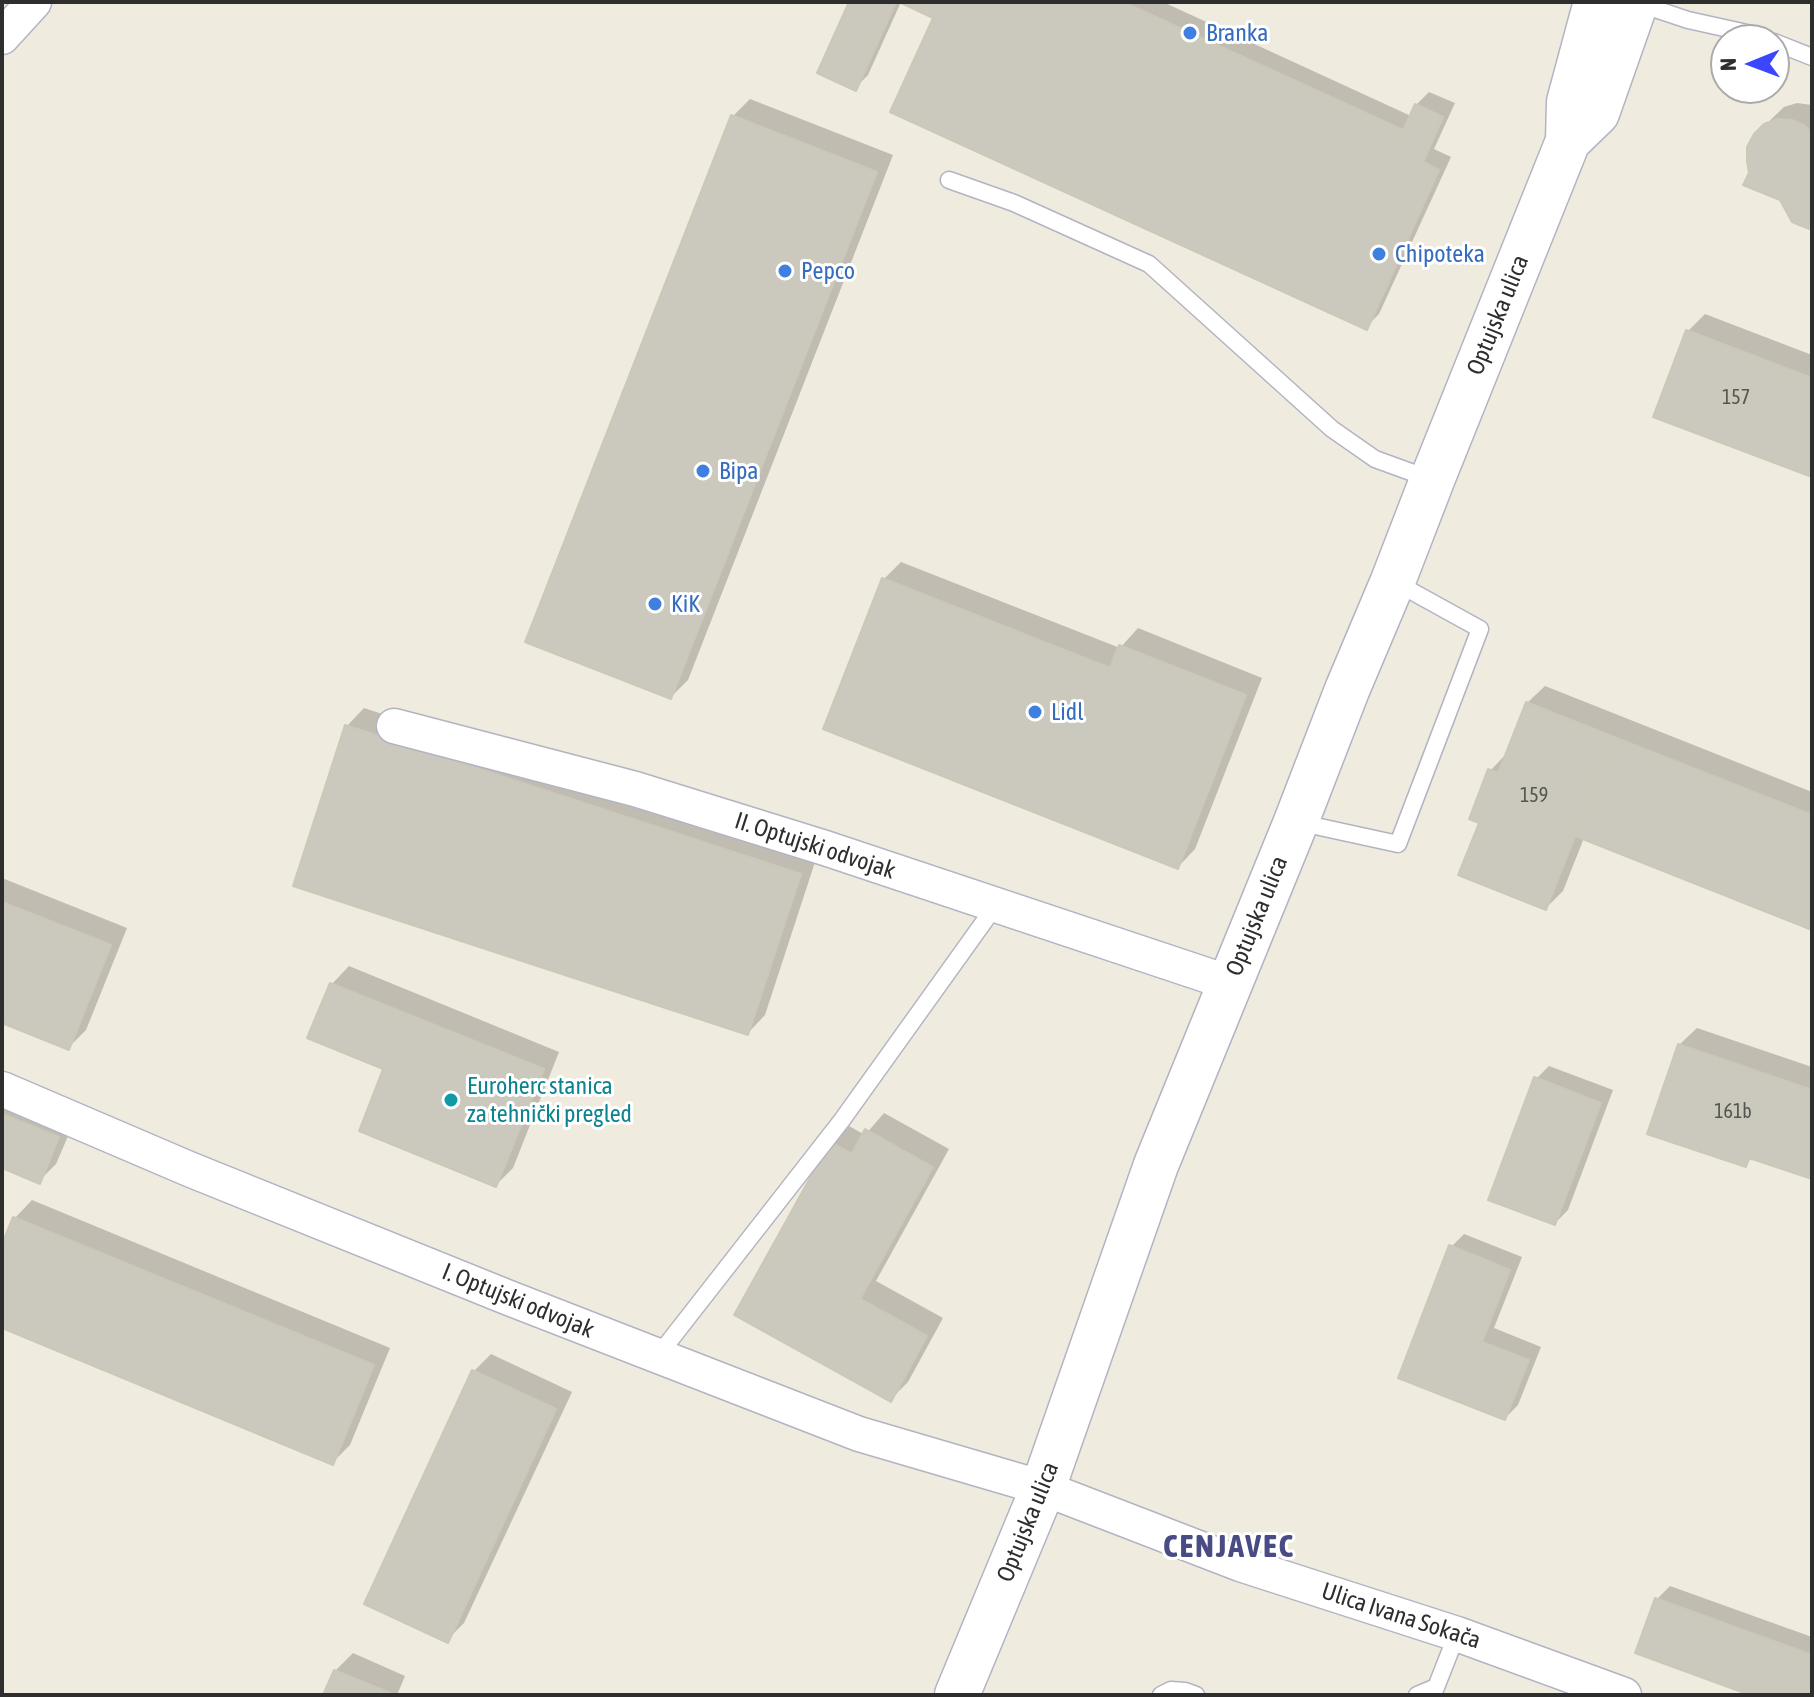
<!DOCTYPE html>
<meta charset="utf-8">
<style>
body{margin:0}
#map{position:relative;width:1814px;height:1697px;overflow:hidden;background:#f0ebdf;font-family:"Asap Condensed",sans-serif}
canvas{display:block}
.frame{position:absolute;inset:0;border:4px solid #2e2e2e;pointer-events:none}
.north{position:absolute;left:1710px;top:24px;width:80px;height:80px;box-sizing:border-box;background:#fff;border:2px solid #ababab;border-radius:50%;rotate:269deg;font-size:22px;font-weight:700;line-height:32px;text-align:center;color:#2e2e2e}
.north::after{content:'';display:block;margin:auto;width:28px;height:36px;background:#3d46ff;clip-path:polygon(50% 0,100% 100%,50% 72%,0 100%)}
</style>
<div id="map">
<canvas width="1814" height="1697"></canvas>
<div class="frame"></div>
<div class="north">N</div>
</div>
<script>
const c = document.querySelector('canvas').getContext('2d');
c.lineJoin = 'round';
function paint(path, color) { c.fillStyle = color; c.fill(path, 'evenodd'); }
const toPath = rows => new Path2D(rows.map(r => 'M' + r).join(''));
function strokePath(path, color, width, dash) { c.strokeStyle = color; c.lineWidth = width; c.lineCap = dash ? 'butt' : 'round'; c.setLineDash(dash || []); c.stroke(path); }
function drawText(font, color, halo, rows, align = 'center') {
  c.font = font + ' "Asap Condensed",sans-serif'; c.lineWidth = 6; c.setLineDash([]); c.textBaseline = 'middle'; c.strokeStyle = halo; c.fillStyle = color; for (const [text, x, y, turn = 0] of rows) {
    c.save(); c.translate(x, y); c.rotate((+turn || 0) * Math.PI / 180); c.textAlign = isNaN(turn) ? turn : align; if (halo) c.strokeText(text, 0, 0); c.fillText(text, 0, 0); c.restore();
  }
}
paint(toPath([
 [852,2,901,2,868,75,855,88],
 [903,2,1163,2,1411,116,1416,105,1429,92,1455,103,1434,149,1451,157,1379,314,1366,327,935,17],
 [750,99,893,155,688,680,671,697,733,116],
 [1797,103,1812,105,1812,227,1751,173,1755,135,1784,107],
 [1705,314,1812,355,1812,475,1688,331],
 [901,562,1120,648,1138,628,1262,678,1195,849,1178,867,826,728,884,579],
 [1545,686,1812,792,1812,928,1584,838,1563,891,1546,908,1482,821,1490,771,1507,753,1527,703],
 [364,708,817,856,765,1015,748,1033,347,726],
 [2,878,127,928,86,1030,69,1047,2,1021],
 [349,966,559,1052,513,1168,496,1185,386,1068,332,984],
 [1697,1028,1812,1067,1812,1177,1753,1157,1745,1165,1679,1045],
 [1549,1066,1613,1090,1568,1210,1555,1223,1536,1079],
 [2,1090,75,1120,56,1164,39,1181,2,1166],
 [884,1113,949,1149,876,1281,943,1318,908,1382,890,1400,737,1315,832,1143,849,1126,865,1135],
 [32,1200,390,1348,350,1445,333,1462,2,1326,2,1249,15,1218],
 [1464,1234,1522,1257,1494,1328,1541,1347,1518,1405,1505,1418,1451,1247],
 [491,1354,572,1392,464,1623,447,1640,474,1371],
 [1670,1586,1812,1637,1812,1695,1756,1695,1657,1599],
 [353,1653,405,1676,397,1695,325,1695,335,1671]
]), '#0003');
const building = toPath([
 [849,2,896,2,856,91,817,73,849,2],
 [899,2,1123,2,1403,130,1415,104,1443,117,1423,162,1439,170,1367,330,890,112,933,18,899,2],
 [731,115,877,172,671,699,525,642,731,115],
 [1778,119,1792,120,1805,126,1812,134,1812,230,1792,222,1780,200,1743,185,1749,173,1747,161,1747,147,1754,134,1764,124,1778,119],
 [1686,330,1812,378,1812,477,1653,417,1686,330],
 [882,578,1110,668,1119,645,1246,695,1178,869,823,729,882,578],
 [1526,702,1614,737,1546,910,1458,875,1479,823,1469,819,1488,769,1498,773,1526,702],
 [345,725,801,874,748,1035,293,886,345,725],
 [1614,737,1812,815,1812,930,1575,836,1614,737],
 [2,902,111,945,69,1050,2,1023,2,902],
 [330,983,544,1069,496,1187,359,1131,383,1069,307,1038,330,983],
 [1678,1044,1812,1090,1812,1179,1749,1158,1746,1167,1647,1134,1678,1044],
 [1534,1077,1601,1103,1555,1225,1488,1200,1534,1077],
 [2,1114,59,1137,40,1184,2,1168,2,1114],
 [865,1129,933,1167,860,1299,927,1336,891,1402,734,1315,830,1142,852,1154,865,1129],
 [13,1217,374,1365,333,1465,2,1328,2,1244,13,1217],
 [1449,1245,1510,1270,1482,1342,1529,1360,1505,1420,1398,1378,1449,1245],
 [472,1370,556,1409,448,1643,364,1604,472,1370],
 [1655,1598,1812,1655,1812,1695,1750,1695,1635,1653,1655,1598],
 [334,1670,390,1693,389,1695,323,1695,334,1670]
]);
paint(building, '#cbc9bd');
strokePath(building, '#ccc8b8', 2);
const lane = toPath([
 [1637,3,1688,20,1756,35,1768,40],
 [1774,42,1812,57],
 [949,180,1014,203,1149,264,1332,429,1375,459,1430,479],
 [1297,822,1398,844,1480,629,1393,581],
 [657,1357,842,1120,996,905],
 [1161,1695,1171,1690,1185,1691,1196,1695],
 [1417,1695,1436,1687],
 [1433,1695,1457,1634]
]);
const street = toPath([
 [2,37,34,2],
 [394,726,635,789,825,848,1230,983],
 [2,1089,189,1169,509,1298,859,1434,1043,1488,1240,1564,1457,1634,1624,1695]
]);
const secondary = toPath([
 [1568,141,1597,113,1636,2],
 [957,1695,1043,1488,1156,1165,1296,822,1347,690,1393,581,1432,480,1568,141,1569,102,1596,2]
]);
strokePath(lane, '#b3b4c2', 19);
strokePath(street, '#b3b4c2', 37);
strokePath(secondary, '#b3b4c2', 47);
strokePath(lane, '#fff', 16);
strokePath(street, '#fff', 34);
strokePath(secondary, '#fff', 44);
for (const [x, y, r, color] of [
 [1190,33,8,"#3f7fe0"],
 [1379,254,8,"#3f7fe0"],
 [785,271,8,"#3f7fe0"],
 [703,471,8,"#3f7fe0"],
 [655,604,8,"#3f7fe0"],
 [1035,712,8,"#3f7fe0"],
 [451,1100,8,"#0f9aa8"]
]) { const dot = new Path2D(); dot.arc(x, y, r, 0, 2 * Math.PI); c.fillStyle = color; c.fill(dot); strokePath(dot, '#fff', 3); }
drawText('20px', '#555552', null, [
 ["157",1736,398],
 ["159",1534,796],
 ["161b",1733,1112]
]);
drawText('24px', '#366cbe', '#fff', [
 ["Branka",1206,33],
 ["Chipoteka",1395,254],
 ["Pepco",801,271],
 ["Bipa",719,471],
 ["KiK",671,604],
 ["Lidl",1051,712]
], 'left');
drawText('24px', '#2e2e2e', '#fff', [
 ["Optujska ulica",1498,315,-68],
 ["II. Optujski odvojak",815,846,18],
 ["Optujska ulica",1257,916,-68],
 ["I. Optujski odvojak",518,1301,22],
 ["Optujska ulica",1028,1522,-68],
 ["Ulica Ivana Sokača",1401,1616,18]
]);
drawText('24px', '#0d838f', '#fff', [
 ["Euroherc stanica",467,1086],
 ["za tehnički pregled",467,1114]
], 'left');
c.letterSpacing = '2px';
drawText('bold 32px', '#484b84', '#fff', [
 ["CENJAVEC",1229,1547]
]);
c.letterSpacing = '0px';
</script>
